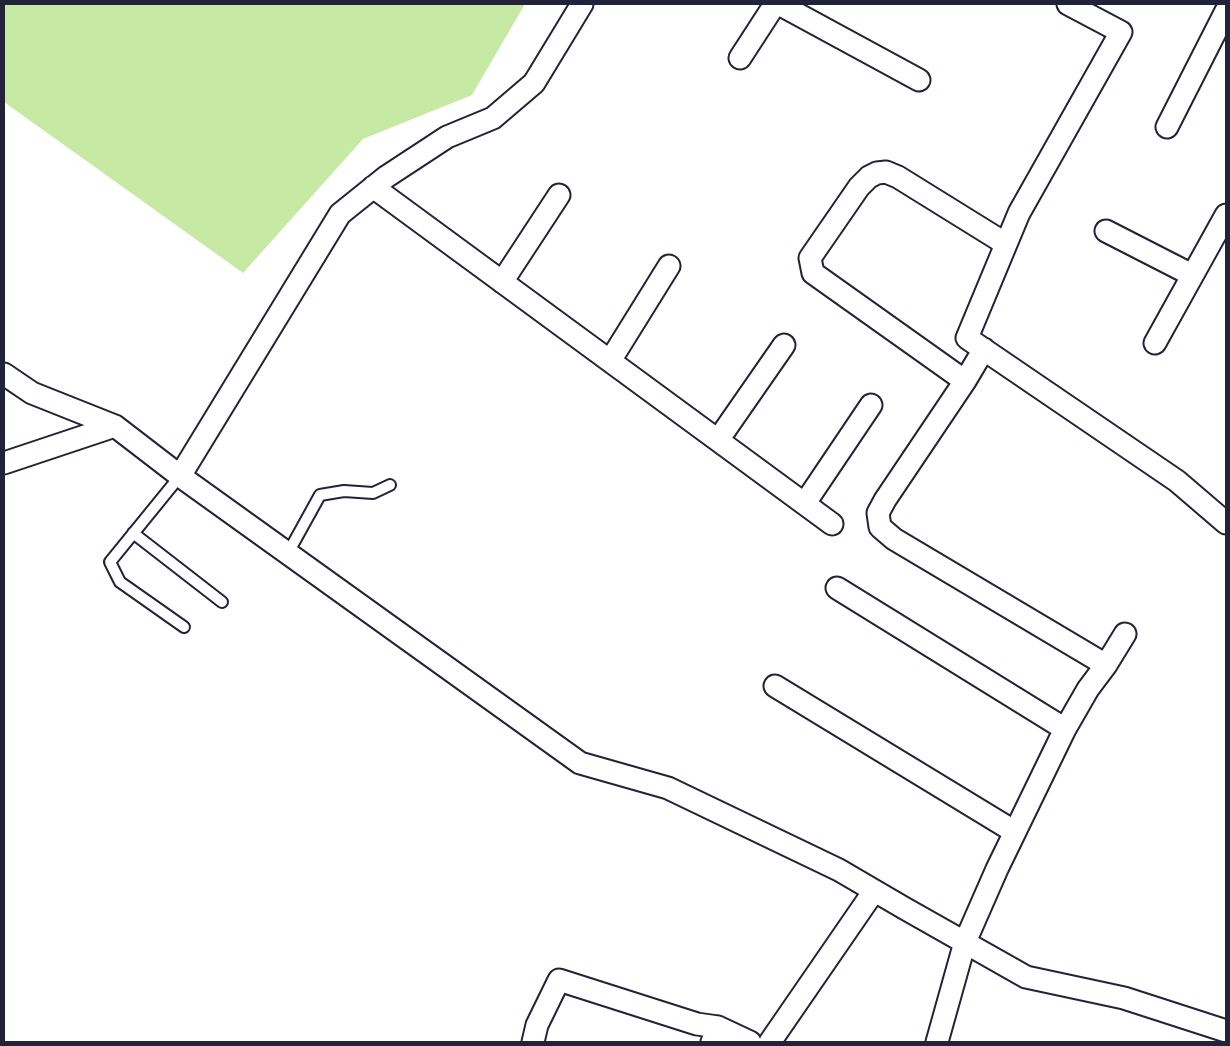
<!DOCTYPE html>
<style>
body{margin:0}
#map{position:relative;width:1230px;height:1046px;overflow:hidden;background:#fff;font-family:"Indie Flower",sans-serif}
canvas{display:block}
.frame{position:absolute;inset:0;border:5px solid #22223b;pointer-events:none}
</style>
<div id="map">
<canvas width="1230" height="1046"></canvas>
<div class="frame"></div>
</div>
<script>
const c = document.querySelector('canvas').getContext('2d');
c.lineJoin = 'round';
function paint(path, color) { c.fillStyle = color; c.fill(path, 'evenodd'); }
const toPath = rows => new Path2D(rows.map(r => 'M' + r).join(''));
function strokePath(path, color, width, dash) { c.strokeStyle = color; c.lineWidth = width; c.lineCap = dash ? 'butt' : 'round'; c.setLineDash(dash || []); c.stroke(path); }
paint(toPath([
 [4,4,525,4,472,95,363,139,243,273,4,102]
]), '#c6eaa3');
const lane = toPath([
 [180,476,110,562,120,582,184,627],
 [133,533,222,602],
 [288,553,320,495,344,491,373,493,390,485]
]);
const street = toPath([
 [779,4,919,80],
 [1068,4,1121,32,1019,213,967,338,1177,481,1226,523],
 [740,58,775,4],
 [1167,127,1226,11],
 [373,187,832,524],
 [1106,231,1192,275],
 [502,282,559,195],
 [1155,343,1226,215],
 [610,361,669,266],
 [4,374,32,393,115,426,180,476,580,763,668,788,839,870,904,908,1026,977,1124,998,1226,1031],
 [965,381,813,273,810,258,859,187,869,177,877,173,886,172,898,177,1006,244],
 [718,440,784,345],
 [4,463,115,426],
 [180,476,340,214,386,177,447,137,493,118,534,83,582,4],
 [805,503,871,405],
 [837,588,1065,729],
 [1106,665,1125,634],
 [775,686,1015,832],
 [718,1027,750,1042],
 [533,1042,537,1025,559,980,697,1024,718,1027,712,1042],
 [770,1042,874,891],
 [937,1042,965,942,997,869,1065,729,1088,689,1106,665,894,539,880,527,878,513,885,500,965,381,984,349]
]);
strokePath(lane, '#22223b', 14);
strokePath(street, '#22223b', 25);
strokePath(lane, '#fff', 10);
strokePath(street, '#fff', 21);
</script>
